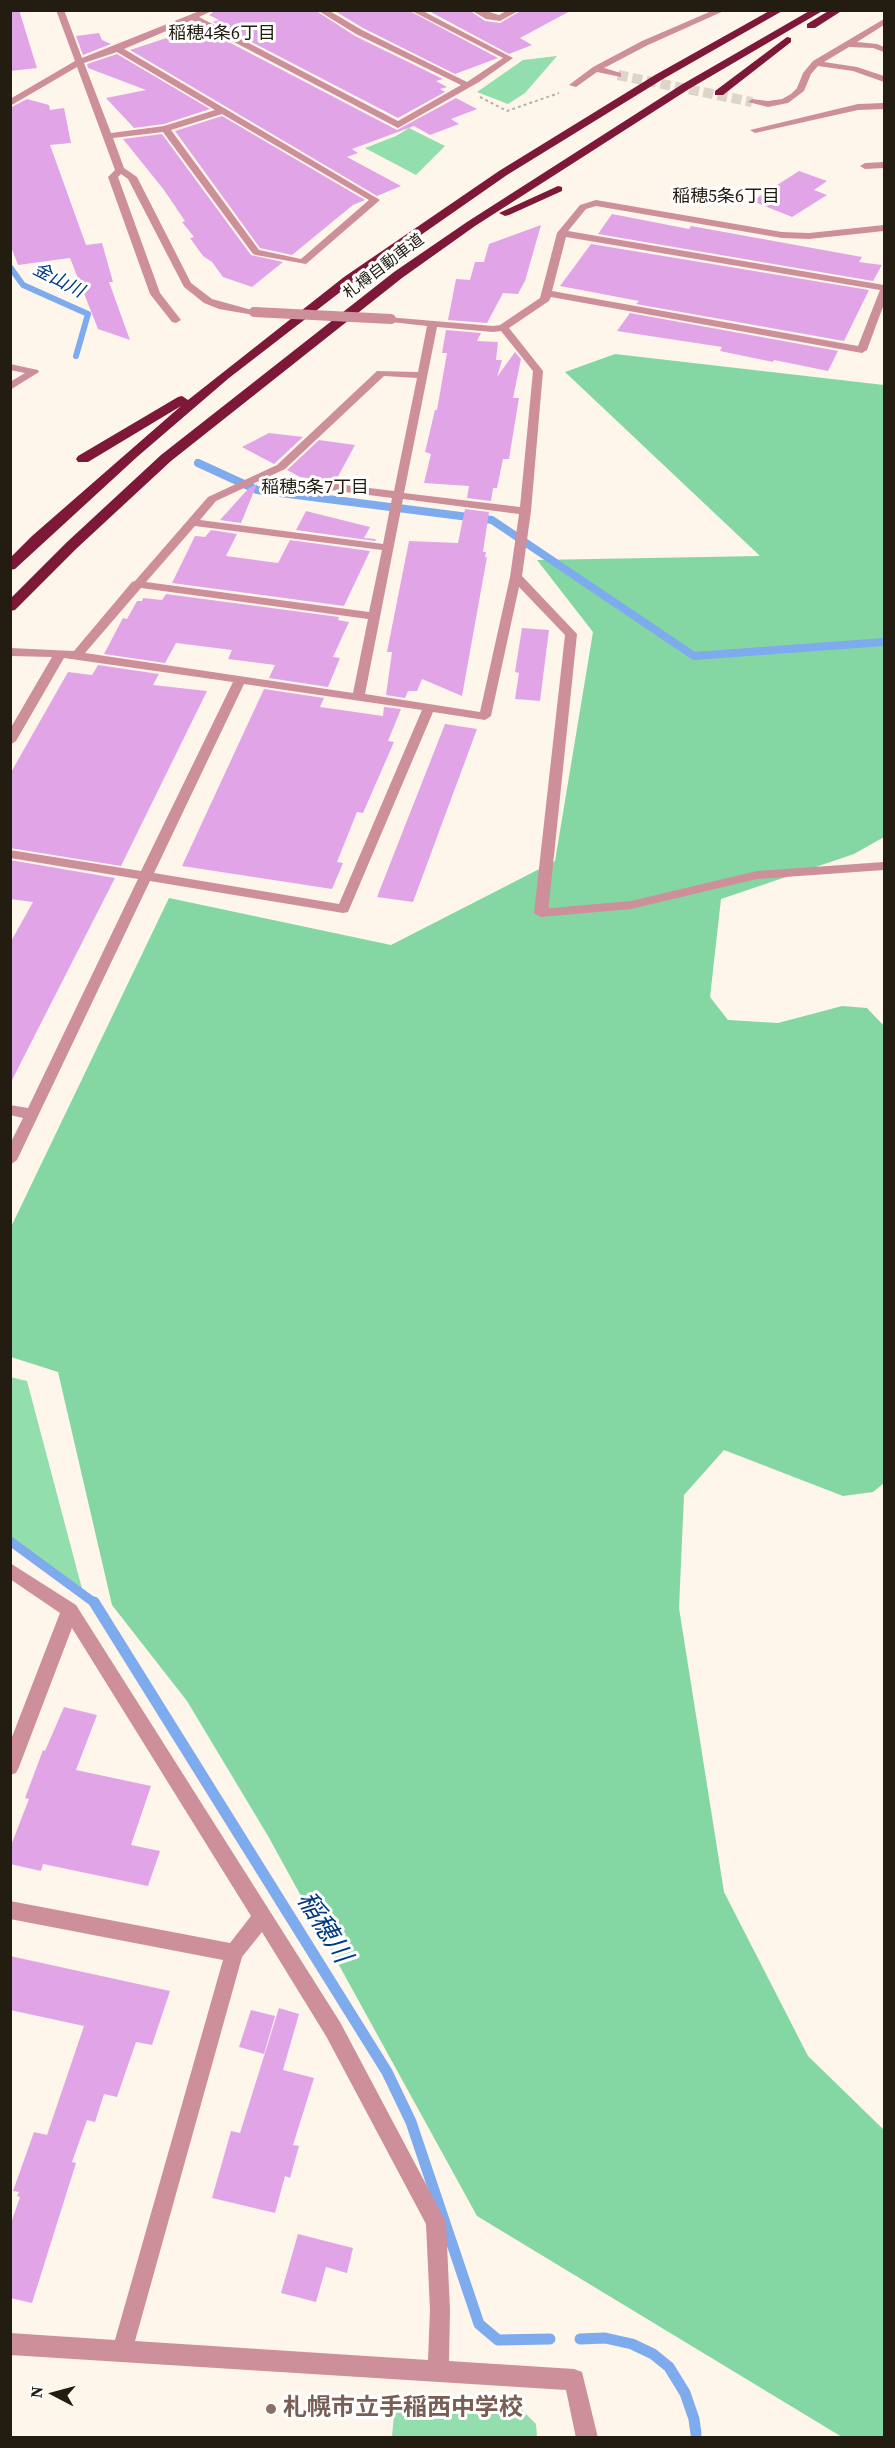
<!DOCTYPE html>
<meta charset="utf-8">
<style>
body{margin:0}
#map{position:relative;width:895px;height:2448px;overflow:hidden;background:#fef6ea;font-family:"Source Serif 4",serif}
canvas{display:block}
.frame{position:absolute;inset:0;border:12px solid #231c10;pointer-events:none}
.north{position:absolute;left:24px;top:2364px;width:60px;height:60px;-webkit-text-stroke:4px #fff;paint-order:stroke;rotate:276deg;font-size:16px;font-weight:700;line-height:24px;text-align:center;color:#231c10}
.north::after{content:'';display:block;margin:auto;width:21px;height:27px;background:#231c10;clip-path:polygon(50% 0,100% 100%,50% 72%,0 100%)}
</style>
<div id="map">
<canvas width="895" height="2448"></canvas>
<div class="frame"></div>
<div class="north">N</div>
</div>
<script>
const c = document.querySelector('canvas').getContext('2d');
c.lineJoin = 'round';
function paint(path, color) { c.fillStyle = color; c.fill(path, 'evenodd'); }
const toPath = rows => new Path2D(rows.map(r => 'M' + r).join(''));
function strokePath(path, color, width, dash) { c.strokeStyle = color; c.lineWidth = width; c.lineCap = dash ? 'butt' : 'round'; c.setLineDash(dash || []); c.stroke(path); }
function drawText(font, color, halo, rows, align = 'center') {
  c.font = font + ' "Source Serif 4","Noto Sans JP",serif'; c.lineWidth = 6; c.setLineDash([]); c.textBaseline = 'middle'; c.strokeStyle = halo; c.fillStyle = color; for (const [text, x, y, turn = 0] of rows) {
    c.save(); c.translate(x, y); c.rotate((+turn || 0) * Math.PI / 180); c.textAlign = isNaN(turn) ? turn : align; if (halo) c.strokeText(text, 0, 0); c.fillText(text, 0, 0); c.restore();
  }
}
paint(toPath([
 [557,56,525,93,508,104,477,92,523,60],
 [409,128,445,146,416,175,365,148,396,136],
 [10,1377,27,1381,85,1600,11,1542],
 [395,2401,520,2408,536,2424,537,2437,392,2437]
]), '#92dead');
paint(toPath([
 [615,354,884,385,884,837,854,854,721,899,710,997,728,1020,778,1023,842,1006,867,1008,884,1026,884,1483,873,1492,843,1496,724,1450,684,1495,679,1608,724,1892,808,2056,884,2130,884,2437,842,2437,477,2216,268,1836,187,1701,112,1605,58,1372,11,1357,10,1229,169,898,391,945,555,861,593,632,537,560,760,556,565,372]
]), '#84d7a2');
strokePath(toPath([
 [10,267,23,285,88,314,76,356]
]), '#7eaaee', 6);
strokePath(toPath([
 [198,463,257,490,492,520,694,656,884,642]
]), '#7eaaee', 8);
strokePath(toPath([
 [10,1541,96,1604]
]), '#7eaaee', 9);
strokePath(toPath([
 [94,1602,387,2072,411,2122,479,2324,498,2340,550,2339],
 [580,2339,605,2338,632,2344,653,2354,669,2367,685,2393,694,2419,696,2434]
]), '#7eaaee', 11);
paint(toPath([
 [10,10,19,10,37,68,10,71],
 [216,10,315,10,355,36,443,79,436,81,447,87,440,89,445,92,398,118,213,22,219,20,209,15],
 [333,10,408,10,498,58,455,74,363,28],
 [427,10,469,10,485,21,500,23,522,10,572,10,520,38,532,45,509,54],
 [200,27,397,130,456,98,477,109,451,119,459,124,430,135,414,126,352,149,358,153,347,157,401,186,377,196,130,50],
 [99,33,102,40,111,44,83,55,76,36],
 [117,54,210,109,164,124,134,128,106,98,146,90,88,68,87,64],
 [27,99,49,105,50,110,64,108,71,143,50,145,86,245,102,243,113,282,109,282,130,340,98,329,70,258,18,265,10,244,10,108],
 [222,116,365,200,353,205,292,255,260,248,175,131],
 [162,134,251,255,283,262,252,287,223,277,212,262,203,256,190,238,194,237,182,222,185,221,164,190,123,139],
 [799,171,827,181,814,190,827,195,792,217,752,201],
 [612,214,689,229,691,226,862,257,859,262,882,265,873,281,598,234],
 [541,225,525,281,518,294,503,293,487,323,448,320,456,279,470,280,475,262,484,262,489,244],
 [591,244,869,290,844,341,636,304,639,301,560,286],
 [630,313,838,351,828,371,774,360,773,362,720,351,722,347,617,331],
 [446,330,481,333,477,341,498,342,496,360,502,360,497,377,515,352,521,359,513,398,519,398,509,459,503,459,497,488,493,488,491,501,467,498,469,486,424,483,431,454,425,452,435,410,437,410,447,353,442,353],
 [269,433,303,437,274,464,242,447],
 [319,440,355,445,335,482,300,477,287,470],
 [257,484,241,523,220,520,248,489],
 [465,509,489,512,483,552,486,552,485,557,487,557,462,696,422,679,417,691,408,691,405,698,386,695,392,652,387,652,409,541,458,543],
 [306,511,370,527,364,538,376,539,375,541,296,530],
 [211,530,237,534,226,556,278,563,290,540,370,551,344,606,172,583,195,536,205,537],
 [166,594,339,617,338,620,349,622,333,657,340,658,328,687,269,678,275,665,228,659,232,650,176,643,165,663,104,654,123,618,127,619,137,601,142,601,143,598,162,600],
 [522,628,549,630,540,701,515,699,519,673,515,672],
 [98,665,159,674,153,685,207,691,121,866,10,848,10,774,68,672,92,675],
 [264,689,324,698,320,707,383,716,384,707,401,709,388,741,394,742,363,813,357,812,337,862,343,863,332,889,182,866],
 [445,724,477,729,413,902,377,897],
 [10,860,115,878,10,1084,10,943,33,902,10,899],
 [64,1707,97,1715,76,1770,151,1786,131,1845,160,1851,148,1886,43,1864,41,1871,10,1864,10,1848,29,1799,25,1798,43,1750,45,1751],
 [10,1956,170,1991,152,2045,136,2042,117,2097,104,2094,95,2122,87,2120,72,2162,76,2163,32,2303,10,2298,10,2226,20,2197,17,2196,19,2192,13,2191,34,2132,47,2135,84,2026,10,2010],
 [279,2008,299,2014,283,2070,314,2078,293,2145,299,2146,290,2178,285,2176,275,2213,212,2198,231,2131,240,2133],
 [251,2010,275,2016,264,2054,239,2047],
 [298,2234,353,2248,347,2273,326,2267,316,2302,281,2293]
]), '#e1a5e7');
strokePath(toPath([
 [618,75,752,102]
]), '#ddd5c9', 10, [10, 4.5]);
strokePath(toPath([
 [480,97,507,111,559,93]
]), '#b8b1a5', 2, [3, 3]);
paint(toPath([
 [714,10,726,10,648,45,604,68,621,73,621,77,597,72,576,87,569,85,593,67,642,41,714,10],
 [884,103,884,109,858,110,755,133,750,130,858,104,884,103],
 [884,162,884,168,865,169,860,166,865,163,884,162],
 [884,862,884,870,757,879,631,909,541,917,534,913,541,909,631,901,757,871,884,862]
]), '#cd8f9a');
paint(toPath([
 [56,10,64,10,82,58,202,10,214,10,199,17,398,121,461,85,356,34,317,10,328,10,362,30,467,82,503,58,410,10,421,10,513,58,479,82,398,128,192,20,124,49,380,200,306,264,256,255,253,254,163,132,113,138,124,168,137,177,191,283,212,299,259,312,254,315,219,309,204,303,184,287,128,179,121,174,118,177,160,293,181,320,176,323,172,322,150,294,108,177,115,170,77,67,10,106,10,99,75,61,56,10],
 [117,52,215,110,164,126,111,133,84,63,117,52],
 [222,114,369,200,301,259,259,250,171,130,222,114],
 [471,10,483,10,499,15,508,10,520,10,500,21,486,19,471,10],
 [884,19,884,25,857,42,877,44,884,47,884,52,873,48,849,47,824,62,857,67,884,76,884,82,853,71,818,66,811,74,804,91,788,103,768,107,748,102,752,99,768,101,782,99,791,94,797,88,803,73,813,61,884,19],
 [596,200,782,232,809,233,884,225,884,231,809,239,782,238,596,206,586,209,568,231,884,285,884,304,867,350,862,353,551,297,549,301,509,328,543,371,531,511,522,576,577,634,548,913,541,917,534,913,565,635,519,587,491,716,485,720,433,712,348,912,343,913,150,881,17,1160,10,1165,10,1144,23,1118,10,1115,10,1105,28,1108,138,879,10,858,10,850,141,871,233,682,64,658,16,741,10,745,10,729,52,657,10,656,10,648,74,651,132,582,135,581,208,497,277,465,377,371,418,372,427,326,391,322,387,321,387,317,493,326,500,325,540,298,557,233,580,205,596,200],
 [566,237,880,290,858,346,552,291,566,237],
 [437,327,493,332,501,331,533,371,520,507,404,493,437,327],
 [384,376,417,378,394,491,270,476,285,469,384,376],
 [259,481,392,498,383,544,200,520,216,501,259,481],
 [403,499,519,514,510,577,480,712,365,694,403,499],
 [195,526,382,550,369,612,146,582,195,526],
 [141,588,368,619,353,693,85,653,141,588],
 [244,684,422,710,339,904,154,873,244,684],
 [10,364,38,370,39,372,10,390,10,382,25,373,10,370,10,364],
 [10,1563,76,1605,340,2022,446,2222,450,2310,449,2361,574,2369,582,2372,598,2438,576,2438,566,2390,10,2355,10,2333,115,2340,223,1960,10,1919,10,1901,230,1943,251,1916,72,1628,19,1767,16,1773,10,1775,10,1742,60,1613,10,1579,10,1563],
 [262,1932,326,2036,426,2224,430,2310,428,2360,135,2341,242,1957,262,1932]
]), '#cd8f9a');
paint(toPath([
 [771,10,784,10,663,79,507,175,352,283,229,378,137,457,15,569,10,570,10,558,32,536,181,406,88,462,78,462,76,459,78,456,178,397,182,396,188,400,344,277,499,171,655,75,771,10],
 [811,10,824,10,689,89,475,226,402,278,171,461,76,549,15,610,10,611,10,599,66,543,161,455,394,272,467,222,681,85,811,10],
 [830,10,843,10,815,28,807,28,807,24,830,10],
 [787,37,791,38,791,42,723,95,715,95,715,91,787,37],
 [558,186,562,187,562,191,509,215,505,216,499,213,558,186]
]), '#7d1839');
strokePath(toPath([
 [254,312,391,319]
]), '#cd8f9a', 10);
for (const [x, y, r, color] of [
 [271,2409,6,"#8d6e63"]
]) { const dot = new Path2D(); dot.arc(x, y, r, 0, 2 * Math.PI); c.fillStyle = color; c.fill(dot); strokePath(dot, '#fff', 2); }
drawText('16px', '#231c10', '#fff', [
 ["札樽自動車道",384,267,-37]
]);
drawText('18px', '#231c10', '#fff', [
 ["稲穂4条6丁目",222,34],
 ["稲穂5条6丁目",726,197],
 ["稲穂5条7丁目",315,488]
]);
drawText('italic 18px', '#003885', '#fff', [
 ["金山川",58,281,27]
]);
drawText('bold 24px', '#785e54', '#fff', [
 ["札幌市立手稲西中学校",283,2409]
], 'left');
drawText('italic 26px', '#003885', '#fff', [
 ["稲穂川",323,1928,58]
]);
</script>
